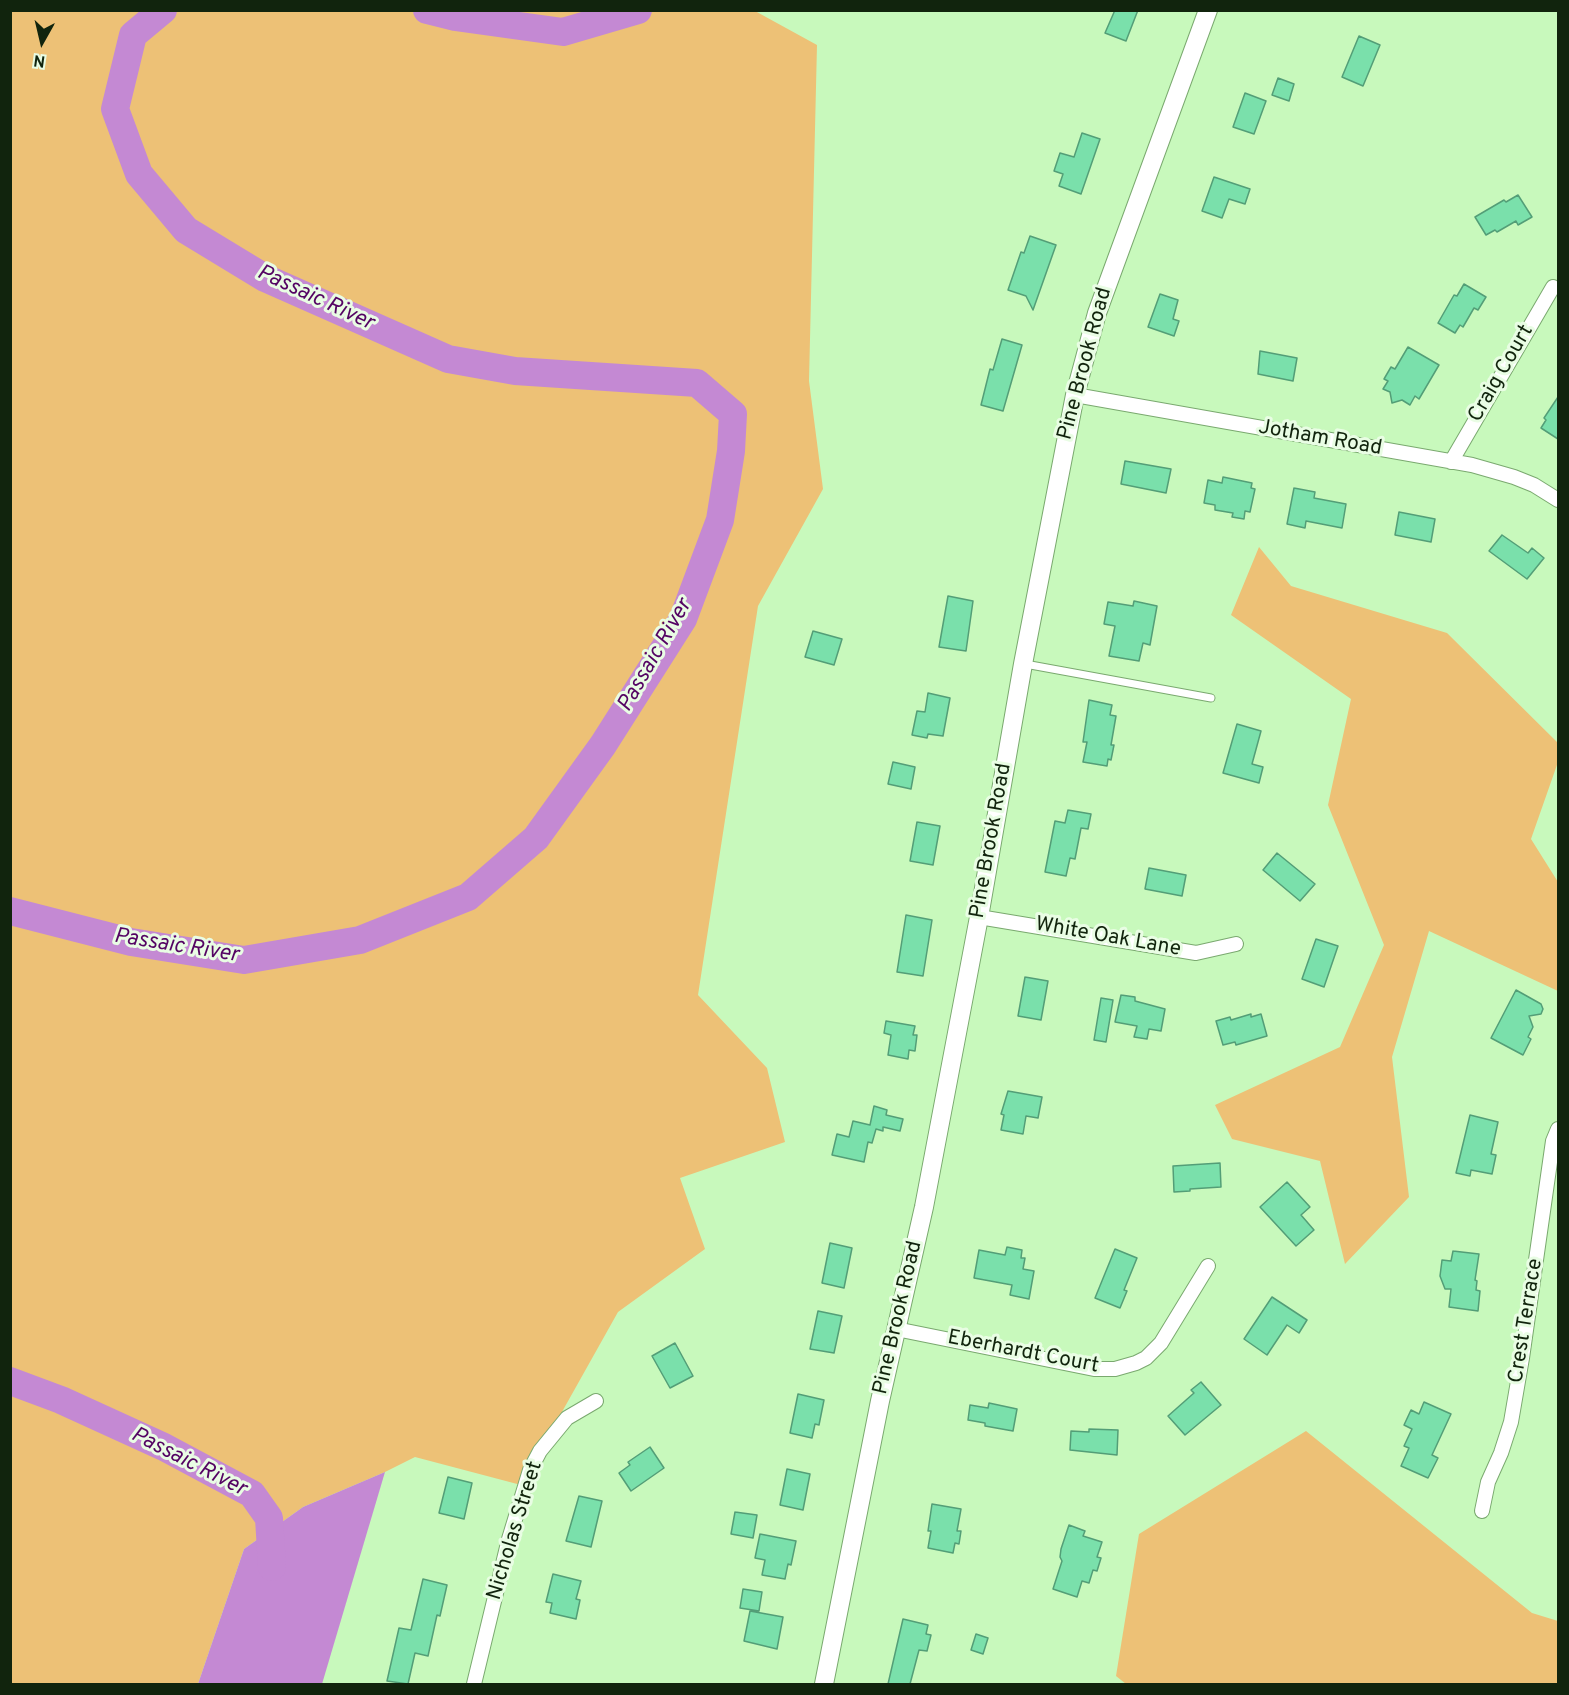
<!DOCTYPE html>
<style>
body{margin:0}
#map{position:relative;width:1569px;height:1695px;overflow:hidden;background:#c8f9bc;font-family:Overpass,sans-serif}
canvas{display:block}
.frame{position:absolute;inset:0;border:12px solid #11240d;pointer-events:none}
.north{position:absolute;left:12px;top:12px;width:60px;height:60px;-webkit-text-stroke:4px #e9fde4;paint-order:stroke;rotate:188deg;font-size:16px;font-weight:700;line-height:24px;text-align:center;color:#11240d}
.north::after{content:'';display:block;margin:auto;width:21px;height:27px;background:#11240d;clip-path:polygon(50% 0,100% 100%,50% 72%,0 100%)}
</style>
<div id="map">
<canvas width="1569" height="1695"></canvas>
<div class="frame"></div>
<div class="north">N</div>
</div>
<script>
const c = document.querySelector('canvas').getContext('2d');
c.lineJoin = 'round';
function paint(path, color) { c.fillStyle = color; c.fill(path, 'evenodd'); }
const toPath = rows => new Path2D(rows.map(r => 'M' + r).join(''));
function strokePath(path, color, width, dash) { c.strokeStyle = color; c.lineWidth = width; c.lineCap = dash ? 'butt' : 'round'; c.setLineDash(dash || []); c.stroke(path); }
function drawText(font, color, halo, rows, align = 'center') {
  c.font = font + ' Overpass,sans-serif'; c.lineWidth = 6; c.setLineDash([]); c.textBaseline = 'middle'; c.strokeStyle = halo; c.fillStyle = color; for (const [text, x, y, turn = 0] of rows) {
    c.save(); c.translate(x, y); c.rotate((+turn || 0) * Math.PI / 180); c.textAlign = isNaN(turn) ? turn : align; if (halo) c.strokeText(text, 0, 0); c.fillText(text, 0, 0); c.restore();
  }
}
paint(toPath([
 [11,11,755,11,817,45,809,381,823,489,758,606,698,995,767,1068,785,1142,680,1178,705,1249,618,1312,521,1485,415,1457,385,1472,303,1507,244,1549,198,1684,11,1684],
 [1259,547,1291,586,1447,633,1558,743,1558,762,1531,839,1558,882,1558,991,1429,931,1392,1057,1409,1197,1345,1264,1320,1161,1232,1139,1215,1105,1340,1047,1384,945,1328,805,1351,699,1231,615],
 [1306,1431,1532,1613,1558,1621,1558,1684,1126,1684,1116,1676,1139,1534]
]), '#edc176');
paint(toPath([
 [385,1472,322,1684,198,1684,244,1549,303,1507]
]), '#c489d3');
strokePath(toPath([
 [427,10,455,17,563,32,638,10],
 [10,911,131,942,244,960,360,940,468,897,536,838,603,745,683,619,720,520,731,451,733,414,697,383,515,371,448,359,265,278,186,230,139,174,115,109,133,35,163,10],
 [10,1381,61,1400,164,1447,252,1494,269,1518,272,1567]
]), '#c489d3', 28);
const building = toPath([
 [1115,10,1138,10,1126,41,1105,33,1115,10],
 [1359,36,1380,45,1363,86,1342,77,1359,36],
 [1278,78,1294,84,1289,101,1272,95,1278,78],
 [1245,93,1266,101,1254,134,1233,127,1245,93],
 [1082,133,1100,139,1081,194,1059,186,1063,174,1054,171,1060,153,1074,157,1082,133],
 [1214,177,1250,189,1245,204,1229,199,1222,218,1202,211,1214,177],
 [1518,195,1532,217,1518,225,1516,221,1497,232,1495,230,1486,235,1475,217,1504,200,1506,202,1518,195],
 [1030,236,1056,245,1033,310,1026,296,1008,290,1021,252,1024,253,1030,236],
 [1464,284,1486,297,1478,310,1474,308,1463,327,1460,325,1455,333,1438,323,1454,295,1457,296,1464,284],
 [1160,294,1178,300,1173,319,1179,321,1174,336,1148,327,1160,294],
 [1002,339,1022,345,1003,411,981,405,990,369,993,370,1002,339],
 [1408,347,1439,365,1419,399,1415,396,1410,405,1402,400,1392,403,1390,392,1383,389,1388,381,1384,379,1391,367,1395,369,1408,347],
 [1260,351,1297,358,1293,381,1258,374,1260,351],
 [1558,397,1558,439,1541,428,1546,420,1544,418,1558,397],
 [1125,461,1171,469,1166,493,1121,484,1125,461],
 [1223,477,1252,483,1251,488,1255,489,1250,512,1245,511,1244,519,1232,517,1233,513,1215,510,1215,505,1204,503,1208,480,1222,483,1223,477],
 [1294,488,1315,492,1314,498,1346,504,1342,528,1306,521,1305,528,1287,524,1294,488],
 [1399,512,1435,519,1431,542,1395,535,1399,512],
 [1502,535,1528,553,1532,548,1544,558,1527,579,1489,551,1502,535],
 [948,596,973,601,966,651,939,647,948,596],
 [1134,601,1157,606,1150,645,1143,643,1139,661,1109,656,1115,626,1104,624,1108,602,1133,606,1134,601],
 [813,631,842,639,834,665,805,657,813,631],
 [928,693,950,698,943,736,928,734,927,738,912,735,917,711,925,712,928,693],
 [1089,700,1112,705,1110,715,1116,716,1111,745,1114,745,1111,760,1108,759,1107,766,1083,762,1087,742,1083,742,1089,700],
 [1237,724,1261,731,1252,764,1263,767,1259,783,1223,773,1237,724],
 [893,762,915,767,911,789,888,784,893,762],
 [1068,810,1091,814,1088,829,1081,828,1075,859,1070,858,1066,876,1045,872,1055,821,1065,823,1068,810],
 [917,822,940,826,933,865,910,861,917,822],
 [1277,853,1315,884,1300,901,1263,870,1277,853],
 [1149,868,1186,875,1182,896,1145,889,1149,868],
 [906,915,932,920,923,976,897,972,906,915],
 [1316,939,1338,946,1324,987,1302,979,1316,939],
 [1025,977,1048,981,1041,1020,1018,1016,1025,977],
 [1516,990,1541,1004,1543,1009,1541,1014,1529,1016,1533,1027,1528,1037,1531,1039,1523,1055,1491,1038,1516,990],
 [1121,995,1135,997,1135,1001,1165,1009,1161,1031,1149,1029,1147,1039,1134,1037,1137,1026,1115,1022,1121,995],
 [1101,998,1113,1000,1106,1042,1094,1040,1101,998],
 [1251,1014,1251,1017,1261,1014,1267,1036,1236,1045,1235,1042,1223,1045,1216,1021,1230,1017,1231,1020,1251,1014],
 [886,1021,915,1026,913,1035,917,1035,915,1051,909,1050,908,1059,888,1055,891,1035,884,1033,886,1021],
 [1008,1091,1042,1097,1038,1118,1026,1116,1023,1134,1001,1130,1004,1115,1001,1114,1008,1091],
 [874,1106,887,1110,886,1115,903,1119,900,1131,883,1127,883,1131,876,1129,872,1143,868,1142,864,1162,832,1155,837,1134,849,1137,853,1121,870,1125,874,1106],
 [1470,1115,1498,1122,1491,1154,1496,1155,1492,1174,1471,1170,1470,1176,1456,1173,1470,1115],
 [1220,1163,1221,1187,1190,1189,1190,1191,1174,1192,1173,1166,1220,1163],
 [1287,1182,1310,1207,1301,1215,1314,1230,1296,1246,1260,1207,1287,1182],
 [830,1243,852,1248,844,1288,822,1283,830,1243],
 [1007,1247,1022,1250,1021,1258,1025,1258,1023,1269,1034,1271,1029,1299,1010,1295,1012,1285,974,1278,979,1250,1005,1255,1007,1247],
 [1115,1249,1137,1258,1124,1290,1127,1291,1120,1308,1095,1298,1115,1249],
 [1453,1251,1479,1254,1475,1280,1477,1281,1476,1290,1480,1291,1478,1311,1449,1307,1451,1289,1445,1289,1440,1276,1442,1260,1451,1261,1453,1251],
 [1272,1297,1307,1320,1299,1333,1287,1325,1267,1355,1244,1339,1272,1297],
 [818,1311,842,1316,834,1353,810,1349,818,1311],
 [675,1343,693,1376,670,1388,652,1356,675,1343],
 [1201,1382,1221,1405,1185,1435,1168,1416,1194,1393,1191,1390,1201,1382],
 [798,1394,824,1400,819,1425,815,1424,812,1438,790,1433,798,1394],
 [1424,1402,1451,1414,1432,1455,1438,1458,1428,1478,1401,1466,1409,1448,1404,1446,1412,1429,1404,1425,1411,1410,1419,1414,1424,1402],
 [989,1403,1017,1409,1013,1431,985,1426,985,1423,968,1420,970,1405,988,1408,989,1403],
 [1089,1429,1118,1430,1117,1455,1070,1450,1071,1431,1089,1432,1089,1429],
 [650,1447,664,1468,631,1491,619,1473,630,1465,628,1462,650,1447],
 [787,1469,810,1474,803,1510,780,1505,787,1469],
 [448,1477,472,1483,464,1519,439,1513,448,1477],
 [579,1496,602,1501,591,1547,566,1541,579,1496],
 [932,1504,961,1509,957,1531,961,1531,959,1544,955,1543,953,1553,928,1548,931,1531,928,1531,932,1504],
 [735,1512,757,1515,753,1538,731,1534,735,1512],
 [1069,1525,1085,1531,1083,1536,1102,1542,1097,1557,1101,1558,1097,1571,1093,1570,1089,1583,1082,1581,1077,1597,1053,1589,1062,1561,1060,1557,1061,1549,1069,1525],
 [760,1534,796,1541,791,1565,788,1564,785,1579,762,1575,765,1560,755,1558,760,1534],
 [553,1574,581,1581,576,1599,580,1600,576,1619,550,1613,552,1603,546,1602,553,1574],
 [423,1579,447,1585,440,1616,437,1615,428,1656,415,1653,408,1684,387,1681,399,1628,411,1630,423,1579],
 [743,1589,762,1592,759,1611,740,1608,743,1589],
 [750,1611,783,1617,777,1649,744,1641,750,1611],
 [903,1619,928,1625,926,1634,931,1635,927,1651,919,1650,910,1684,888,1684,903,1619],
 [976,1634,988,1638,983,1654,971,1650,976,1634]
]);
paint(building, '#7ae0ab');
strokePath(building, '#539e77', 1.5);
const lane = toPath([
 [1025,664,1211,698]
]);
const street = toPath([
 [1075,395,1472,465,1514,477,1534,485,1558,500],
 [1451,462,1553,287],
 [979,917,1196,953,1236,944],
 [896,1329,1094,1369,1115,1369,1136,1363,1146,1358,1161,1343,1208,1266],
 [1482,1511,1488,1482,1501,1453,1511,1422,1522,1358,1553,1141,1558,1129],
 [474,1684,509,1539,530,1470,540,1451,567,1418,596,1401]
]);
const secondary = toPath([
 [824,1684,880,1401,924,1207,979,917,1023,664,1075,395,1097,313,1208,10]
]);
strokePath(lane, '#7aa96f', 9);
strokePath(street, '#7aa96f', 16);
strokePath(secondary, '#7aa96f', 20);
strokePath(lane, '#fff', 7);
strokePath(street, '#fff', 14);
strokePath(secondary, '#fff', 18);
drawText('21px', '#11240d', '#e9fde4', [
 ["Pine Brook Road",1086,364,-75],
 ["Craig Court",1502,374,-60],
 ["Jotham Road",1320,439,10],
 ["Pine Brook Road",992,841,-80],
 ["White Oak Lane",1108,938,10],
 ["Pine Brook Road",899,1318,-77],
 ["Crest Terrace",1527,1321,-81],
 ["Eberhardt Court",1023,1353,11],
 ["Nicholas Street",516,1531,-73]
]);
drawText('italic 22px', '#540463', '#e9fde4', [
 ["Passaic River",315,299,25],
 ["Passaic River",656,656,-60],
 ["Passaic River",176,947,9],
 ["Passaic River",188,1463,27]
]);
</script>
